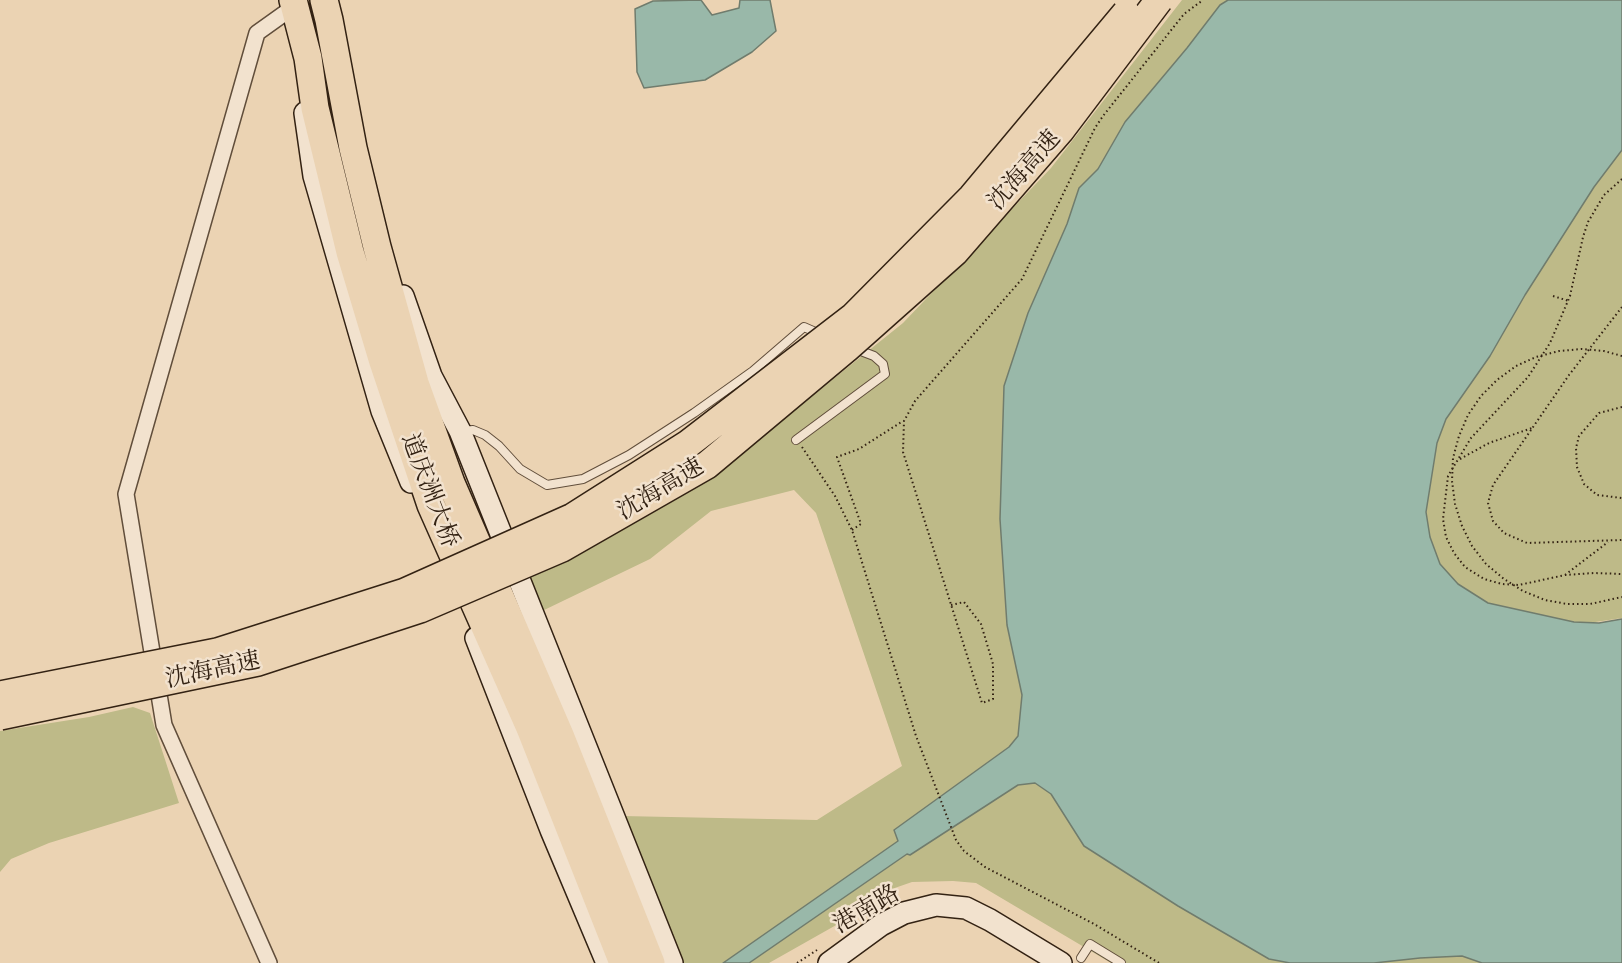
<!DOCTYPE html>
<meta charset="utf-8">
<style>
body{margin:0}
canvas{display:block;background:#ebd3b3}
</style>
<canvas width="1622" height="963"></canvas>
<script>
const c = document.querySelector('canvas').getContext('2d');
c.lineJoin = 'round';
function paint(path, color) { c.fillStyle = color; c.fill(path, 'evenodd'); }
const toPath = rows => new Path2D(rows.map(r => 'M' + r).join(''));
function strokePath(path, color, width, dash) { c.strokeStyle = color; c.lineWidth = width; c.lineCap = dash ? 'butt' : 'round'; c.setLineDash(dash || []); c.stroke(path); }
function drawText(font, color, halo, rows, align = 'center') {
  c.font = font + ' Alegreya,"Noto Serif SC",serif'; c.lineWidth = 5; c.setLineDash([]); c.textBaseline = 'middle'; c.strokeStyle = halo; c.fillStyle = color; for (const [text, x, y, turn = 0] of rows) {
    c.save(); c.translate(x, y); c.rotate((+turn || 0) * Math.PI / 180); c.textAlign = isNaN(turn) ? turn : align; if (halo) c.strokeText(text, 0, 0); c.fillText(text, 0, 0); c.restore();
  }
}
paint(toPath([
 [1182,0,1245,0,1464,949,1557,963,1111,963,976,883,953,881,912,882,866,898,838,924,769,963,684,963,622,816,817,820,902,766,816,513,794,490,711,511,650,559,540,612,529,572,741,453,903,323,1051,168],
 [1622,136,1622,618,1555,628,1464,600,1415,541,1425,430],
 [133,707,150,713,179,803,49,843,11,859,0,872,0,731,89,717]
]), '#beba88');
const water = toPath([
 [701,0,712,15,739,8,740,0,770,0,776,31,752,52,705,80,644,88,637,72,635,9,653,1,701,0],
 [1228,0,1622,0,1622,150,1594,187,1525,295,1490,356,1446,419,1437,443,1426,512,1430,537,1440,564,1458,584,1488,603,1574,622,1599,623,1622,619,1622,963,1482,963,1462,956,1420,958,1374,963,1290,963,1269,959,1178,906,1084,846,1051,794,1035,783,1018,785,910,855,907,854,749,963,723,963,898,841,894,830,1009,747,1018,736,1022,695,1007,625,1000,519,1004,386,1028,313,1067,224,1079,188,1098,169,1125,122,1187,48,1220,5,1228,0]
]);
paint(water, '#99b8a9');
strokePath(water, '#707c6d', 1.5);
const lane = toPath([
 [463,431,473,430,485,435,499,446,520,469,547,485,583,479,629,455,694,413,753,371,804,327,820,334],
 [796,440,885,374,883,364,874,356,853,348],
 [1081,958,1090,944,1121,963]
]);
const street = toPath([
 [269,963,164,725,126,494,257,33,285,13]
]);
const secondary = toPath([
 [305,113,314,176,382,411,411,482],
 [403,296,431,376,460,431,672,963],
 [476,638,551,830,607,963],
 [829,963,881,925,904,913,936,905,966,908,990,920,1061,963]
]);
const highway = toPath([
 [293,0,308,58,315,108,350,252,383,362,431,505,530,728,623,963],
 [324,0,329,20,353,148,377,247,415,383,451,483,560,735,651,963]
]);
strokePath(lane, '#614e3b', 10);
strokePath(street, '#614e3b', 18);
strokePath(secondary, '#332213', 24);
strokePath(highway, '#332213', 30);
strokePath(toPath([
 [1622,179,1604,195,1588,222,1583,237,1570,296,1550,343,1528,377,1471,438,1448,476,1443,519,1446,537,1454,553,1465,567,1484,579,1502,584,1519,585,1565,575,1594,573,1622,574],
 [1553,296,1569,301],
 [1622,307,1569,375,1493,485,1488,503,1493,521,1504,533,1527,543,1622,540],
 [1622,407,1599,413,1579,436,1576,448,1577,467,1584,484,1597,495,1622,498],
 [802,447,835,496,852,530,916,736,956,840,964,851,985,867,1094,924,1159,963],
 [1460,459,1489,443,1532,428],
 [852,530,861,524,837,457,859,449,903,421],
 [1565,575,1608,542],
 [951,605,964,602,981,624,993,664,993,699,982,703,903,452,904,421,915,401,1022,279,1095,128,1103,116,1184,14,1203,0],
 [797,963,817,950]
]), '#332213', 2, [1.5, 3]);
strokePath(lane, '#f2e2ce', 8);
strokePath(street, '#f2e2ce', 15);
strokePath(secondary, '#f2e2ce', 21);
strokePath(highway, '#ebd3b3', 27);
const highwayBridge = toPath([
 [0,695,217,652,405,592,573,517,688,444,853,317,972,197,1126,13],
 [0,716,258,662,420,609,562,548,707,465,847,348,955,252,1060,131,1159,0]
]);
strokePath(highwayBridge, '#332213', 30, []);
strokePath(toPath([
 [1622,356,1604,351,1582,349,1559,351,1536,357,1516,366,1497,380,1481,396,1468,415,1459,436,1453,458,1452,481,1455,504,1462,526,1472,546,1486,564,1504,579,1523,591,1545,600,1567,604,1590,604,1622,597]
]), '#332213', 2, [1.5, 3]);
strokePath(highwayBridge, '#ebd3b3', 27);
drawText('24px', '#332213', '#f2e2ce', [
 ["沈海高速",1025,171,-49],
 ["沈海高速",661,490,-31],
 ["道庆洲大桥",429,491,69],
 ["沈海高速",213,671,-12],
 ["港南路",867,910,-30]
]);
</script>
